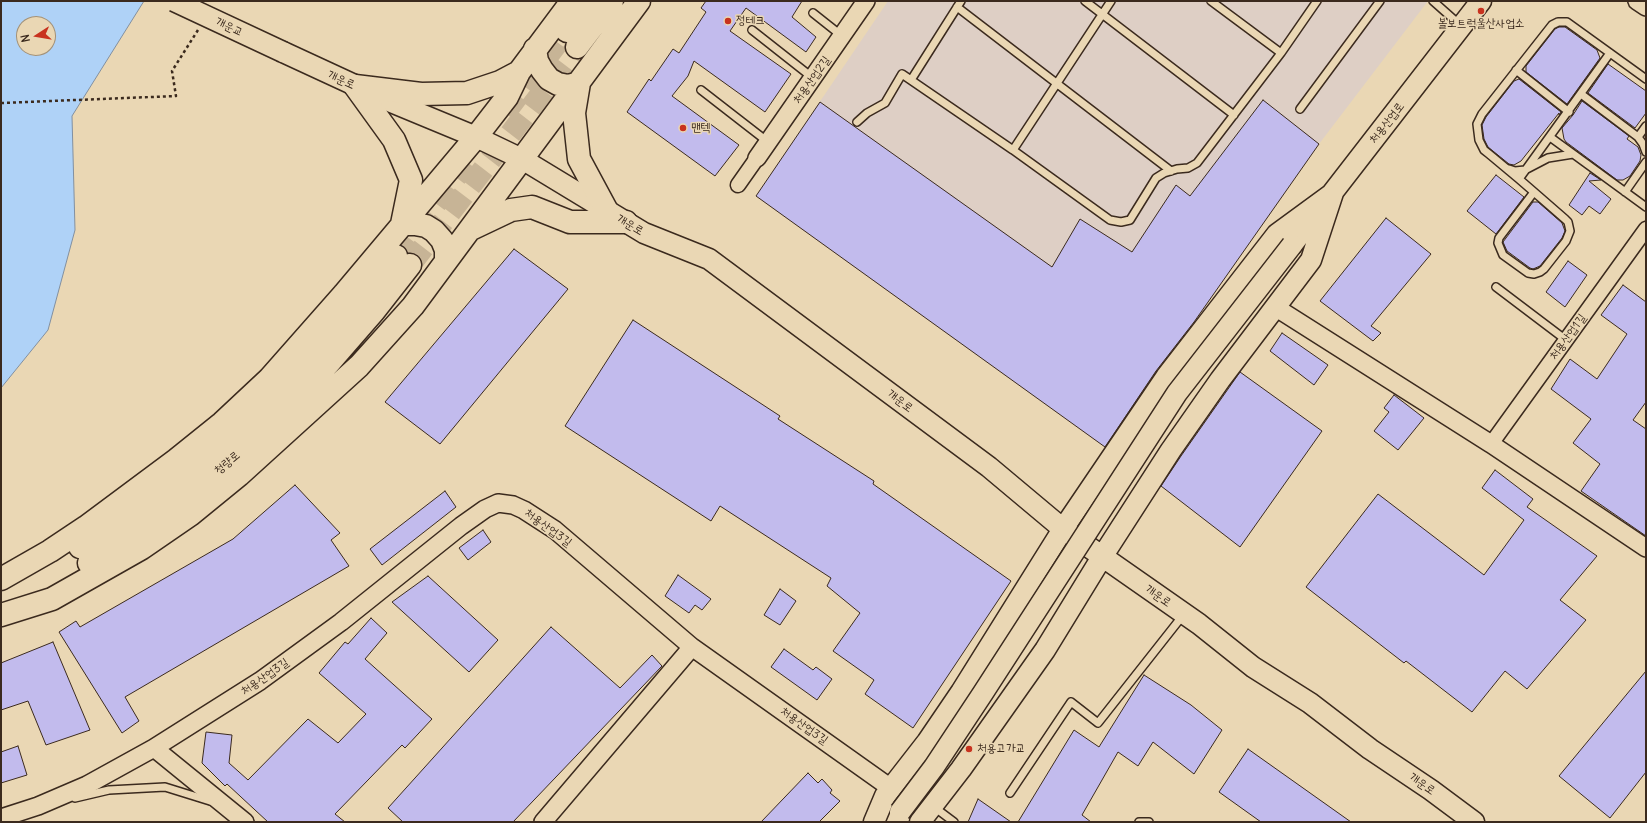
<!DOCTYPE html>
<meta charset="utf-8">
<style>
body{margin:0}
#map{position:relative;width:1647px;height:823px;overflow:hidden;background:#ead7b4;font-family:Delius,sans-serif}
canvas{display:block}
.frame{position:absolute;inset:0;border:2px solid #3b2a1e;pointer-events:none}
.north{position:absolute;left:16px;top:16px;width:40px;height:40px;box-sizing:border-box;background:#ead7b4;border:1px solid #a49278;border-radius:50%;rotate:258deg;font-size:11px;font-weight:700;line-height:16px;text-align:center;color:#3b2a1e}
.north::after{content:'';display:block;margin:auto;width:14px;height:18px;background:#c8321e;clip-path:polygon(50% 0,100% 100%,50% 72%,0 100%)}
</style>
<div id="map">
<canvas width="1647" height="823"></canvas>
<div class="frame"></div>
<div class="north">N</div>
</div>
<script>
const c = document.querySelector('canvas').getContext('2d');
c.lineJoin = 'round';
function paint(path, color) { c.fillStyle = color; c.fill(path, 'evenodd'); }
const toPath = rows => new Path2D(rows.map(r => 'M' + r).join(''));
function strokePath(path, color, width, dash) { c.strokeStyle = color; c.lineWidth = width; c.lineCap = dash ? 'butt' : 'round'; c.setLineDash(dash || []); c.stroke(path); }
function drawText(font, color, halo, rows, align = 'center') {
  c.font = font + ' Delius,"Poor Story",sans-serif'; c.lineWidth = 3; c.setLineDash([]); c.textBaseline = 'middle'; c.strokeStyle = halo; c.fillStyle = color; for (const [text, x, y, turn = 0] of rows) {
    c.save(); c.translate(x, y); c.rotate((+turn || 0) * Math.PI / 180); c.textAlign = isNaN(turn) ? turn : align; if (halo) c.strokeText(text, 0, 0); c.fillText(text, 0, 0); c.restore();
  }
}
paint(toPath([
 [888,1,1428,1,1319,144,1106,448,756,196]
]), '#decfc5');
const water = toPath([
 [1,1,144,1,72,116,75,230,48,330,1,388,1,1],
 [24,24,48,24,48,48,24,48,24,24]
]);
paint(water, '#afd2f7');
strokePath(water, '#818fa0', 1);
const building = toPath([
 [706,1,802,1,792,17,816,37,806,52,746,8,730,31,791,74,765,112,694,61,688,76,672,96,739,145,715,176,627,112,649,79,651,81,673,49,679,53,706,12,701,8,706,1],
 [1559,27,1565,27,1597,50,1600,58,1567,104,1526,72,1526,66,1555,29,1559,27],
 [1608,64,1646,91,1646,113,1635,128,1588,93,1608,64],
 [1519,79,1561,112,1559,115,1559,113,1521,161,1514,165,1509,164,1488,147,1484,139,1482,125,1486,117,1514,81,1519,79],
 [1263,100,1319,144,1194,322,1156,371,1105,447,756,196,820,102,1052,267,1080,219,1132,252,1176,185,1190,196,1263,100],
 [1582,101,1629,136,1627,139,1638,147,1641,155,1640,161,1630,176,1623,180,1617,180,1566,142,1564,139,1562,128,1573,115,1582,101],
 [1590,173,1601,180,1589,181,1611,199,1600,214,1589,206,1582,215,1569,205,1590,173],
 [1496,175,1524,197,1496,234,1467,211,1496,175],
 [1533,202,1538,202,1562,223,1565,231,1562,238,1540,266,1533,269,1530,268,1507,251,1503,242,1533,202],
 [1386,218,1431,254,1371,326,1381,333,1373,341,1320,301,1386,218],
 [514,249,568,289,440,444,385,402,514,249],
 [1568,261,1587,275,1565,307,1546,292,1568,261],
 [1623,285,1646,302,1646,402,1633,420,1646,429,1646,536,1581,491,1600,464,1573,443,1591,419,1551,389,1570,359,1597,379,1627,334,1601,315,1623,285],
 [633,320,780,416,778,419,874,481,873,484,1011,581,913,728,865,694,874,680,833,651,860,613,827,586,831,578,720,506,711,521,565,426,633,320],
 [1282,333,1328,365,1314,385,1270,351,1282,333],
 [1240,372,1322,431,1240,547,1161,486,1181,456,1240,372],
 [1394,395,1424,418,1398,450,1374,431,1389,412,1384,408,1394,395],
 [1495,470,1533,499,1527,507,1597,556,1560,600,1586,620,1527,689,1505,671,1472,712,1406,661,1404,663,1306,587,1378,494,1484,575,1524,520,1482,488,1495,470],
 [295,485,340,533,331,540,349,566,125,697,139,721,122,733,59,632,76,621,80,627,233,539,295,485],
 [445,491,456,507,382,565,370,549,445,491],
 [483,530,491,542,468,560,459,548,483,530],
 [678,575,711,599,702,610,695,605,689,613,665,596,678,575],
 [428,576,498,640,469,672,392,602,428,576],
 [780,589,796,601,780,625,764,615,780,589],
 [371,618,387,633,365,659,432,719,405,748,402,745,335,814,345,822,268,822,227,784,225,786,202,763,206,732,232,735,229,763,248,780,308,719,338,743,366,714,319,673,345,642,348,644,371,618],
 [551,627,620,688,652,655,662,666,513,822,403,822,388,808,551,627],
 [53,642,90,730,46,745,28,701,1,710,1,663,53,642],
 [784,649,813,670,816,667,832,679,817,700,771,667,784,649],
 [1646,671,1646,772,1610,818,1559,776,1646,671],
 [1144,675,1191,705,1222,730,1194,774,1153,742,1138,766,1118,752,1082,815,1091,822,1018,822,1074,730,1099,747,1144,675],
 [18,746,27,775,1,783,1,752,18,746],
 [1248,749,1351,822,1261,822,1219,792,1248,749],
 [808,773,818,783,822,779,832,790,830,793,840,801,819,822,761,822,808,773],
 [978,799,1011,822,968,822,978,799]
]);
paint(building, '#c2bbed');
strokePath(building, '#3b2a1e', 1);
strokePath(toPath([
 [505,113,562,37],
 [396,256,467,162],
 [410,265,577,47]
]), '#c7b496', 22, [22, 11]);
const service = toPath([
 [1085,1,1234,115],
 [1211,1,1281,53],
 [1433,1,1460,25],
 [957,7,1171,171],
 [813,13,842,36],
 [752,30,813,78],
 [1516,70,1569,112],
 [911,80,961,1],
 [701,90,768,142],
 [1581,94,1638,137,1643,144,1646,152],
 [1300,109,1380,1],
 [857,122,867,113,885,103,902,74,1013,150,1110,220,1121,222,1130,220,1156,178,1164,173,1177,169,1188,168,1197,163,1281,53,1317,1],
 [1550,137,1646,207],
 [1638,137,1646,126],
 [1013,150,1111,1],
 [1509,169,1515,171,1525,170,1548,158,1573,154],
 [1519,179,1610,53],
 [1534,192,1499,238,1498,243,1503,255,1528,273,1534,274,1540,272,1544,269,1566,241,1570,231,1568,222,1565,219,1534,192,1519,179,1489,154,1484,150,1479,140,1477,124,1482,114,1552,25,1558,22,1567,22,1646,79],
 [1625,192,1646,162],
 [1496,287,1566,340],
 [1010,793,1071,702,1098,723,1184,614],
 [75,798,109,790,165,787,210,801],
 [934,807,954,822],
 [1139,822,1149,822]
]);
const minor = toPath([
 [738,185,757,158],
 [1491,444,1646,229]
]);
const tertiary = toPath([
 [1637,1,1646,7],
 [757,158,866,1],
 [1275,307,1491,444,1646,548],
 [154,748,260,681,341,622,461,526,485,509,498,503,513,505,524,510,555,530,692,647,892,789],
 [1,818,38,806,87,785,154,748,245,822],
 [543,822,692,647]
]);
const secondary = toPath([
 [283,52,389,101,476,137,522,159,644,233,709,259,989,467,1063,529,1199,624,1253,667,1310,703,1370,749,1431,790,1474,822],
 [1292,245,1481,1],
 [874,822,885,796,927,742,961,692,1063,529,1166,377,1277,234,1333,193],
 [920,822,961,769,1045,650,1102,557,1171,450,1220,380,1311,260,1333,193]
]);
const trunk = toPath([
 [567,31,591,1],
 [577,47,612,1],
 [535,49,537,61,542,70,549,79,558,84,568,86,579,83,574,113,579,159,607,211],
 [355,86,394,140,411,180,402,224,415,224,426,226,434,231,442,240,446,250,446,260],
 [355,86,421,94,467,93,500,82,519,72],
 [471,229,511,210,532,207,570,222,626,222],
 [80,547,114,527,163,491,204,460,307,362,396,256],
 [89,563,140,530,187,495,243,450,282,413,328,364,374,311,410,265],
 [1,579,50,551,86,527,176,460,222,423,269,379,344,294,476,137,507,97,519,72,572,1],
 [1,615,52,599,142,548,190,515,239,475,359,366,413,306,639,1]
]);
strokePath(service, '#3b2a1e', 10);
strokePath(minor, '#3b2a1e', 17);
strokePath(tertiary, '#3b2a1e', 20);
strokePath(secondary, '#3b2a1e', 23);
strokePath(trunk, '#3b2a1e', 25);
strokePath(toPath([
 [1,103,176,96,172,71,198,30]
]), '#3b2a1e', 2.5, [3, 3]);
strokePath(service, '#ead7b4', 7);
strokePath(minor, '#ead7b4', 14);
strokePath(tertiary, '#ead7b4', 17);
strokePath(secondary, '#ead7b4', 20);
strokePath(trunk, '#ead7b4', 22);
const secondaryBridge = toPath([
 [174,1,283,52],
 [900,812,934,767,983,693,1177,393,1292,245]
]);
strokePath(secondaryBridge, '#3b2a1e', 23, []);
strokePath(secondaryBridge, '#ead7b4', 20);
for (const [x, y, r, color] of [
 [1481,11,4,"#c8321e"],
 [728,21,4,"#c8321e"],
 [683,128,4,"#c8321e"],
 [969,749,4,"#c8321e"]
]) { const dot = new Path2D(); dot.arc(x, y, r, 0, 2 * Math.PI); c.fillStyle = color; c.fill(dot); strokePath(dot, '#ead7b4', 1.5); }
drawText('12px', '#3b2a1e', '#ead7b4', [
 ["정테크",736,21],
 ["볼보트럭울산사업소",1481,24,"center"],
 ["맨텍",691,128],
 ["처용고가교",977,749]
], 'left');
drawText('12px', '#3b2a1e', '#ead7b4', [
 ["개운교",229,27,25],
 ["개운로",341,80,24],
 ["처용산업2길",812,80,-55],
 ["처용산업로",1387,123,-52],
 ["개운로",630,225,30],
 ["처용산업1길",1568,337,-54],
 ["개운로",900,401,37],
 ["청량로",227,463,-39],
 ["처용산업3길",548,528,36],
 ["개운로",1158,596,35],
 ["처용산업3길",265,677,-35],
 ["처용산업3길",804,726,35],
 ["개운로",1422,784,35]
]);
</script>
